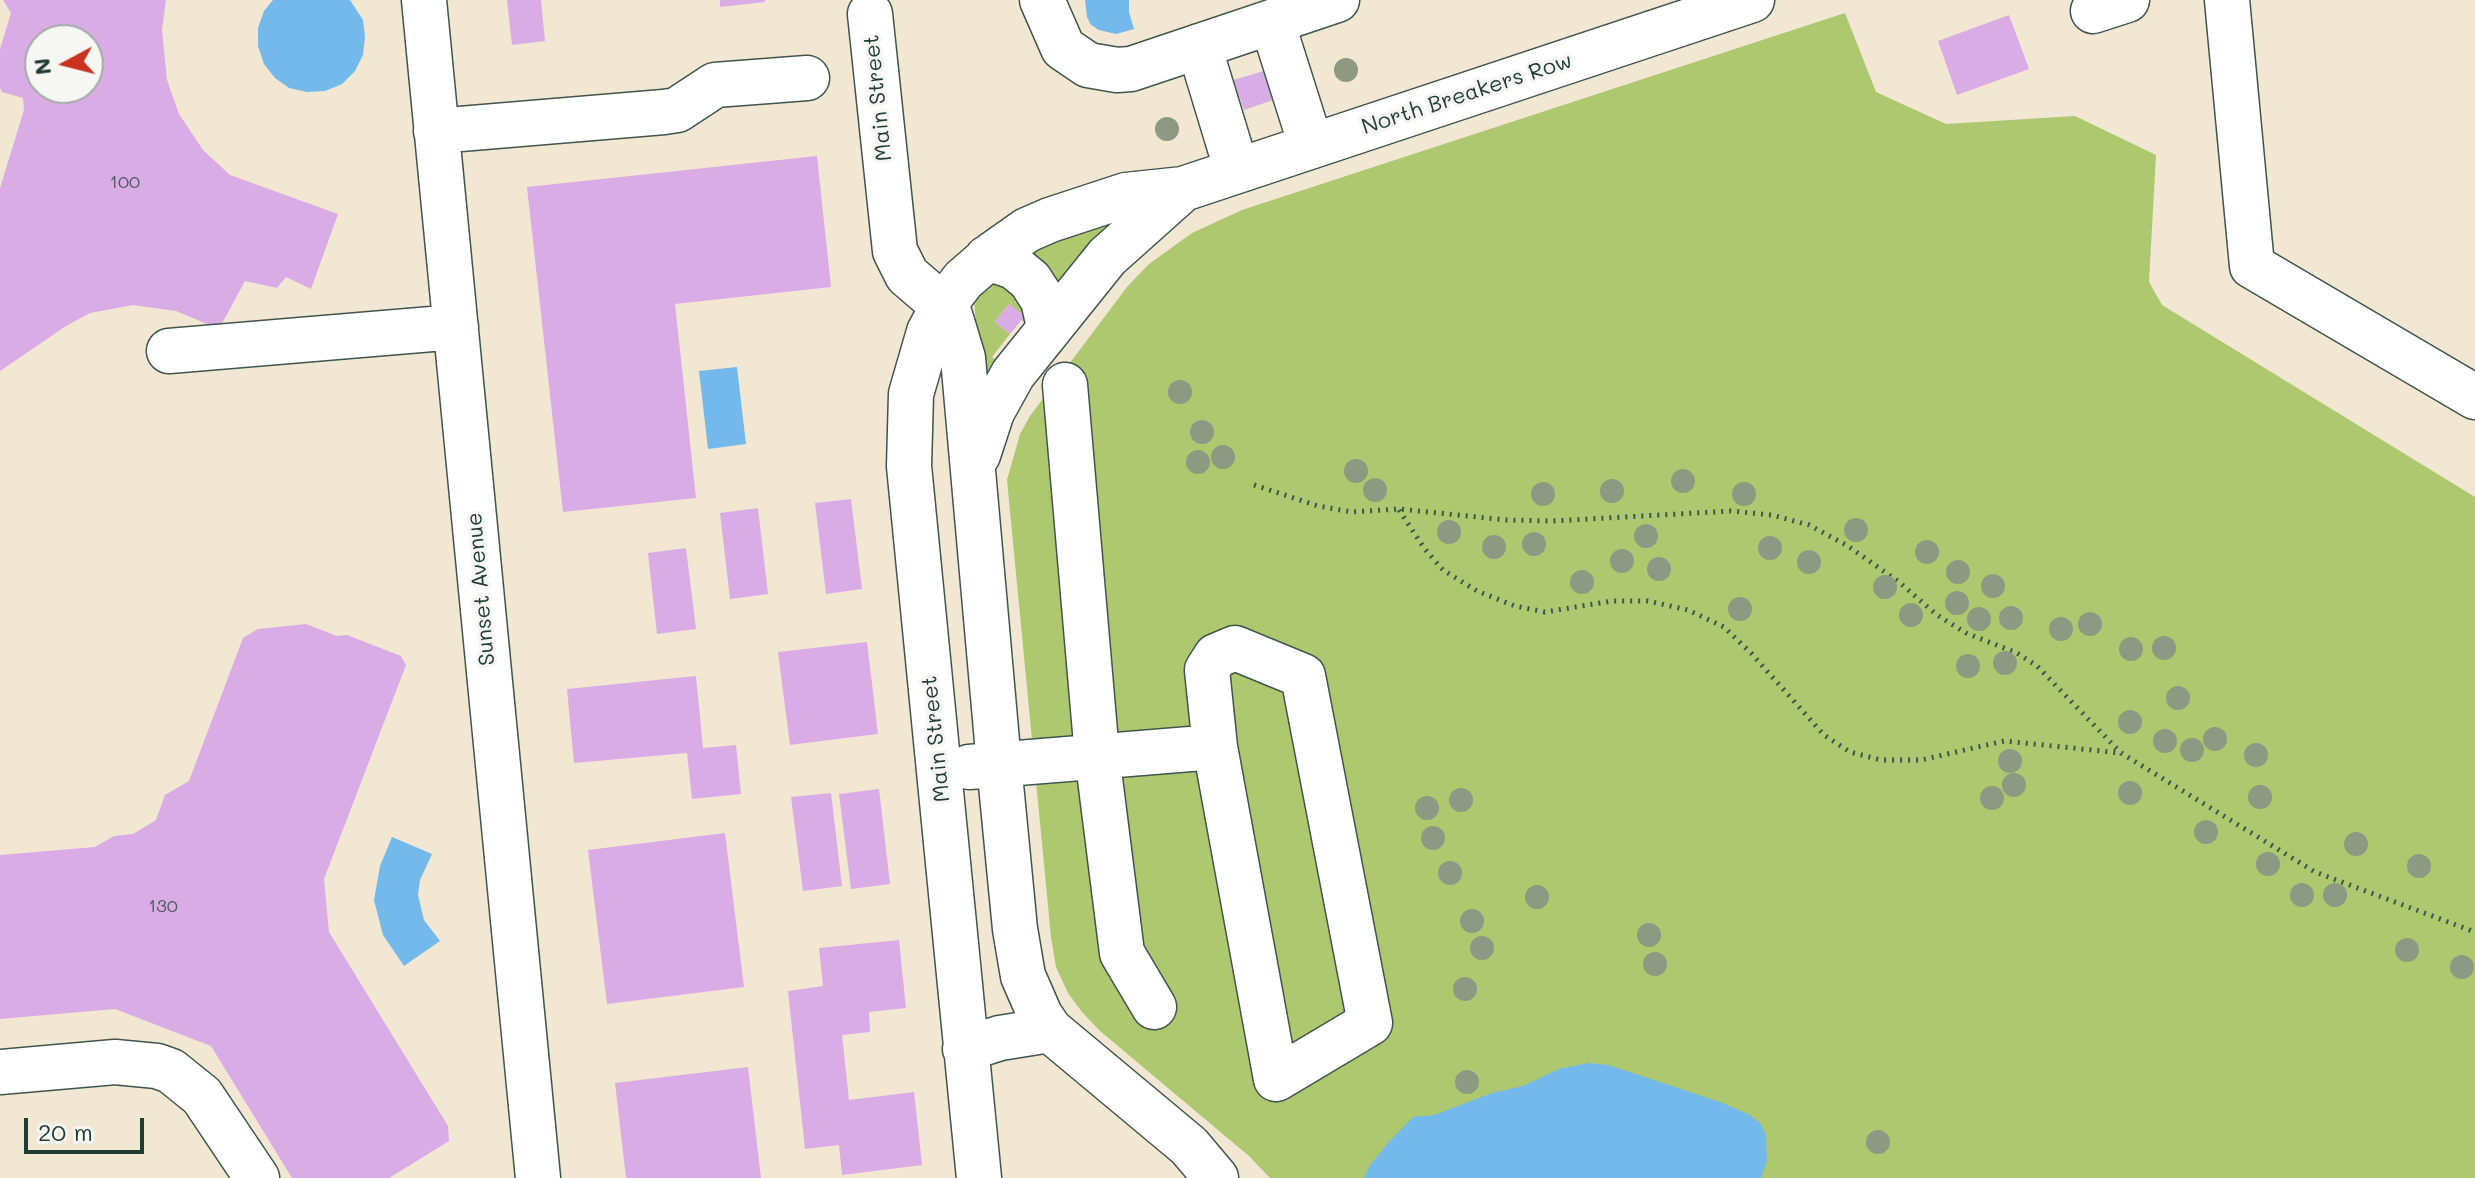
<!DOCTYPE html>
<style>
body{margin:0}
#map{position:relative;width:2475px;height:1178px;overflow:hidden;background:#f1e7d2;font-family:Mali,sans-serif}
canvas{display:block}
.north{position:absolute;left:24px;top:24px;width:80px;height:80px;box-sizing:border-box;background:#f6f6f2;border:2px solid #a0aca6;border-radius:50%;rotate:263deg;font-size:22px;font-weight:700;line-height:32px;text-align:center;color:#1f3d34}
.north::after{content:'';display:block;margin:auto;width:28px;height:36px;background:#c8321e;clip-path:polygon(50% 0,100% 100%,50% 72%,0 100%)}
.scale{position:absolute;left:24px;top:1118px;width:120px;height:36px;box-sizing:border-box;border:4px solid #1f3d34;border-top:0;padding-left:10px;font-size:24px;line-height:28px;white-space:nowrap;color:#1f3d34;-webkit-text-stroke:6px #f6f6f2;paint-order:stroke}
</style>
<div id="map">
<canvas width="2475" height="1178"></canvas>
<div class="north">N</div>
<div class="scale">20 m</div>
</div>
<script>
const c = document.querySelector('canvas').getContext('2d');
c.lineJoin = 'round';
function paint(path, color) { c.fillStyle = color; c.fill(path, 'evenodd'); }
const toPath = rows => new Path2D(rows.map(r => 'M' + r).join(''));
function strokePath(path, color, width, dash) { c.strokeStyle = color; c.lineWidth = width; c.lineCap = dash ? 'butt' : 'round'; c.setLineDash(dash || []); c.stroke(path); }
function drawText(font, color, halo, rows, align = 'center') {
  c.font = font + ' Mali,sans-serif'; c.lineWidth = 7; c.setLineDash([]); c.textBaseline = 'middle'; c.strokeStyle = halo; c.fillStyle = color; for (const [text, x, y, turn = 0] of rows) {
    c.save(); c.translate(x, y); c.rotate((+turn || 0) * Math.PI / 180); c.textAlign = isNaN(turn) ? turn : align; if (halo) c.strokeText(text, 0, 0); c.fillText(text, 0, 0); c.restore();
  }
}
paint(toPath([
 [1845,13,1876,92,1946,124,2075,116,2156,155,2149,282,2162,305,2475,497,2475,1178,1270,1178,1249,1156,1100,1031,1082,1012,1068,993,1056,967,1051,937,1007,480,1020,434,1030,416,1127,287,1149,264,1192,233,1242,210],
 [1125,208,1058,286,1023,249],
 [980,282,1022,284,1027,326,1009,304,995,322,1010,334,992,357,998,362,987,371,979,368,974,298]
]), '#adc86f');
paint(toPath([
 [273,0,350,0,363,20,365,37,363,55,355,71,342,84,325,91,307,92,289,88,275,78,264,64,258,46,258,28,264,11],
 [1085,0,1129,0,1129,12,1134,29,1116,34,1099,30,1091,25,1087,17],
 [737,367,746,444,708,449,699,371],
 [392,837,432,854,420,880,418,895,424,920,440,941,404,966,383,935,374,900,380,866],
 [1588,1063,1608,1065,1645,1077,1720,1102,1750,1115,1760,1123,1766,1135,1767,1160,1761,1178,1364,1178,1370,1165,1387,1144,1413,1117,1434,1115,1492,1093,1523,1086,1559,1069]
]), '#74b9eb');
paint(toPath([
 [3,0,166,0,162,30,167,80,179,114,203,150,230,175,338,214,311,289,286,277,277,288,245,281,219,329,176,311,133,305,90,313,66,326,0,371,0,188,24,110,23,98,2,92,0,88,0,49,11,13],
 [40,40,88,40,88,88,40,88],
 [507,0,541,0,545,41,512,45],
 [720,0,765,0,765,2,720,7],
 [2009,15,2029,69,1957,95,1938,41],
 [1264,71,1273,100,1244,110,1233,80],
 [817,156,831,287,675,304,696,498,563,512,527,187],
 [1009,304,1025,316,1010,334,995,322],
 [851,499,862,589,826,594,815,503],
 [758,508,768,594,730,599,720,513],
 [686,548,696,629,657,634,648,553],
 [306,624,337,636,347,635,401,656,406,665,324,879,329,932,448,1126,449,1141,389,1178,292,1178,211,1046,115,1009,0,1019,0,855,95,847,114,836,133,834,156,820,165,795,189,781,243,638,258,629],
 [867,642,878,734,790,745,778,652],
 [696,676,703,748,736,745,741,794,692,799,687,753,574,763,567,689],
 [879,789,890,884,851,889,839,794],
 [831,793,842,886,803,891,791,797],
 [725,833,744,987,607,1004,588,850],
 [899,940,906,1008,869,1012,870,1032,842,1035,849,1100,914,1092,922,1165,842,1175,839,1145,805,1149,788,991,823,986,819,948],
 [748,1067,761,1178,626,1178,615,1083]
]), '#d9ace6');
const minor = toPath([
 [424,0,538,1178],
 [1042,0,1063,48,1088,65,1117,70,1131,69,1337,0],
 [2227,0,2252,266,2475,397],
 [2093,11,2127,0],
 [870,14,895,251,907,275,943,306,950,315,963,358,999,764,1015,929,1023,976,1040,1015,1050,1030,1189,1146,1216,1178],
 [1272,22,1311,145],
 [1199,46,1237,171],
 [436,131,664,112,677,110,715,85,807,78],
 [987,258,1014,267,1030,280,1043,300,1049,327],
 [169,351,456,327],
 [1065,385,1097,755,1122,953,1154,1007],
 [978,455,992,412,1013,374,1107,257,1183,189],
 [1235,648,1303,676,1370,1023,1276,1079,1215,747,1207,670,1216,656,1235,648],
 [969,767,1215,747],
 [965,1049,1000,1038,1050,1030],
 [0,1072,115,1062,157,1066,171,1071,202,1096,257,1178],
 [979,1178,909,466,911,394,929,332,943,306,963,280,993,254,1027,230,1050,220,1126,195,1183,189,1752,0]
]);
strokePath(minor, '#3e564c', 47);
strokePath(toPath([
 [1254,485,1318,506,1352,512,1399,509,1507,520,1553,521,1731,511,1772,515,1809,525,1848,546,1899,582,1937,615,1966,633,2017,653,2037,666,2121,753,2315,872,2475,932],
 [1399,510,1424,548,1443,570,1477,591,1515,606,1545,612,1612,601,1648,601,1688,610,1724,627,1751,653,1824,735,1850,752,1881,760,1921,760,2004,741,2121,753]
]), '#3e564c', 5, [2, 6]);
strokePath(minor, '#fff', 44);
c.fillStyle = '#8d9982';
for (const [x, y] of [
 [1346,70],
 [1167,129],
 [1180,392],
 [1202,432],
 [1223,457],
 [1198,462],
 [1356,471],
 [1683,481],
 [1375,490],
 [1612,491],
 [1543,494],
 [1744,494],
 [1856,530],
 [1449,532],
 [1646,536],
 [1534,544],
 [1494,547],
 [1770,548],
 [1927,552],
 [1622,561],
 [1809,562],
 [1659,569],
 [1958,572],
 [1582,582],
 [1993,586],
 [1885,587],
 [1957,603],
 [1740,609],
 [1911,615],
 [2011,618],
 [1979,619],
 [2090,624],
 [2061,629],
 [2164,648],
 [2131,649],
 [2005,663],
 [1968,666],
 [2178,698],
 [2130,722],
 [2215,739],
 [2165,741],
 [2192,750],
 [2256,755],
 [2010,761],
 [2014,785],
 [2130,793],
 [2260,797],
 [1992,798],
 [1461,800],
 [1427,808],
 [2206,832],
 [1433,838],
 [2356,844],
 [2268,864],
 [2419,866],
 [1450,873],
 [2302,895],
 [2335,895],
 [1537,897],
 [1472,921],
 [1649,935],
 [1482,948],
 [2407,950],
 [1655,964],
 [2462,967],
 [1465,989],
 [1467,1082],
 [1878,1142]
]) { c.beginPath(); c.arc(x, y, 12, 0, 2 * Math.PI); c.fill(); }
drawText('18px', '#4e5960', null, [
 ["100",125,182],
 ["130",163,906]
]);
drawText('22px', '#1f3d34', '#f6f6f2', [
 ["North Breakers Row",1467,94,-18],
 ["Main Street",878,98,-96],
 ["Sunset Avenue",481,589,-95],
 ["Main Street",936,739,-96]
]);
</script>
